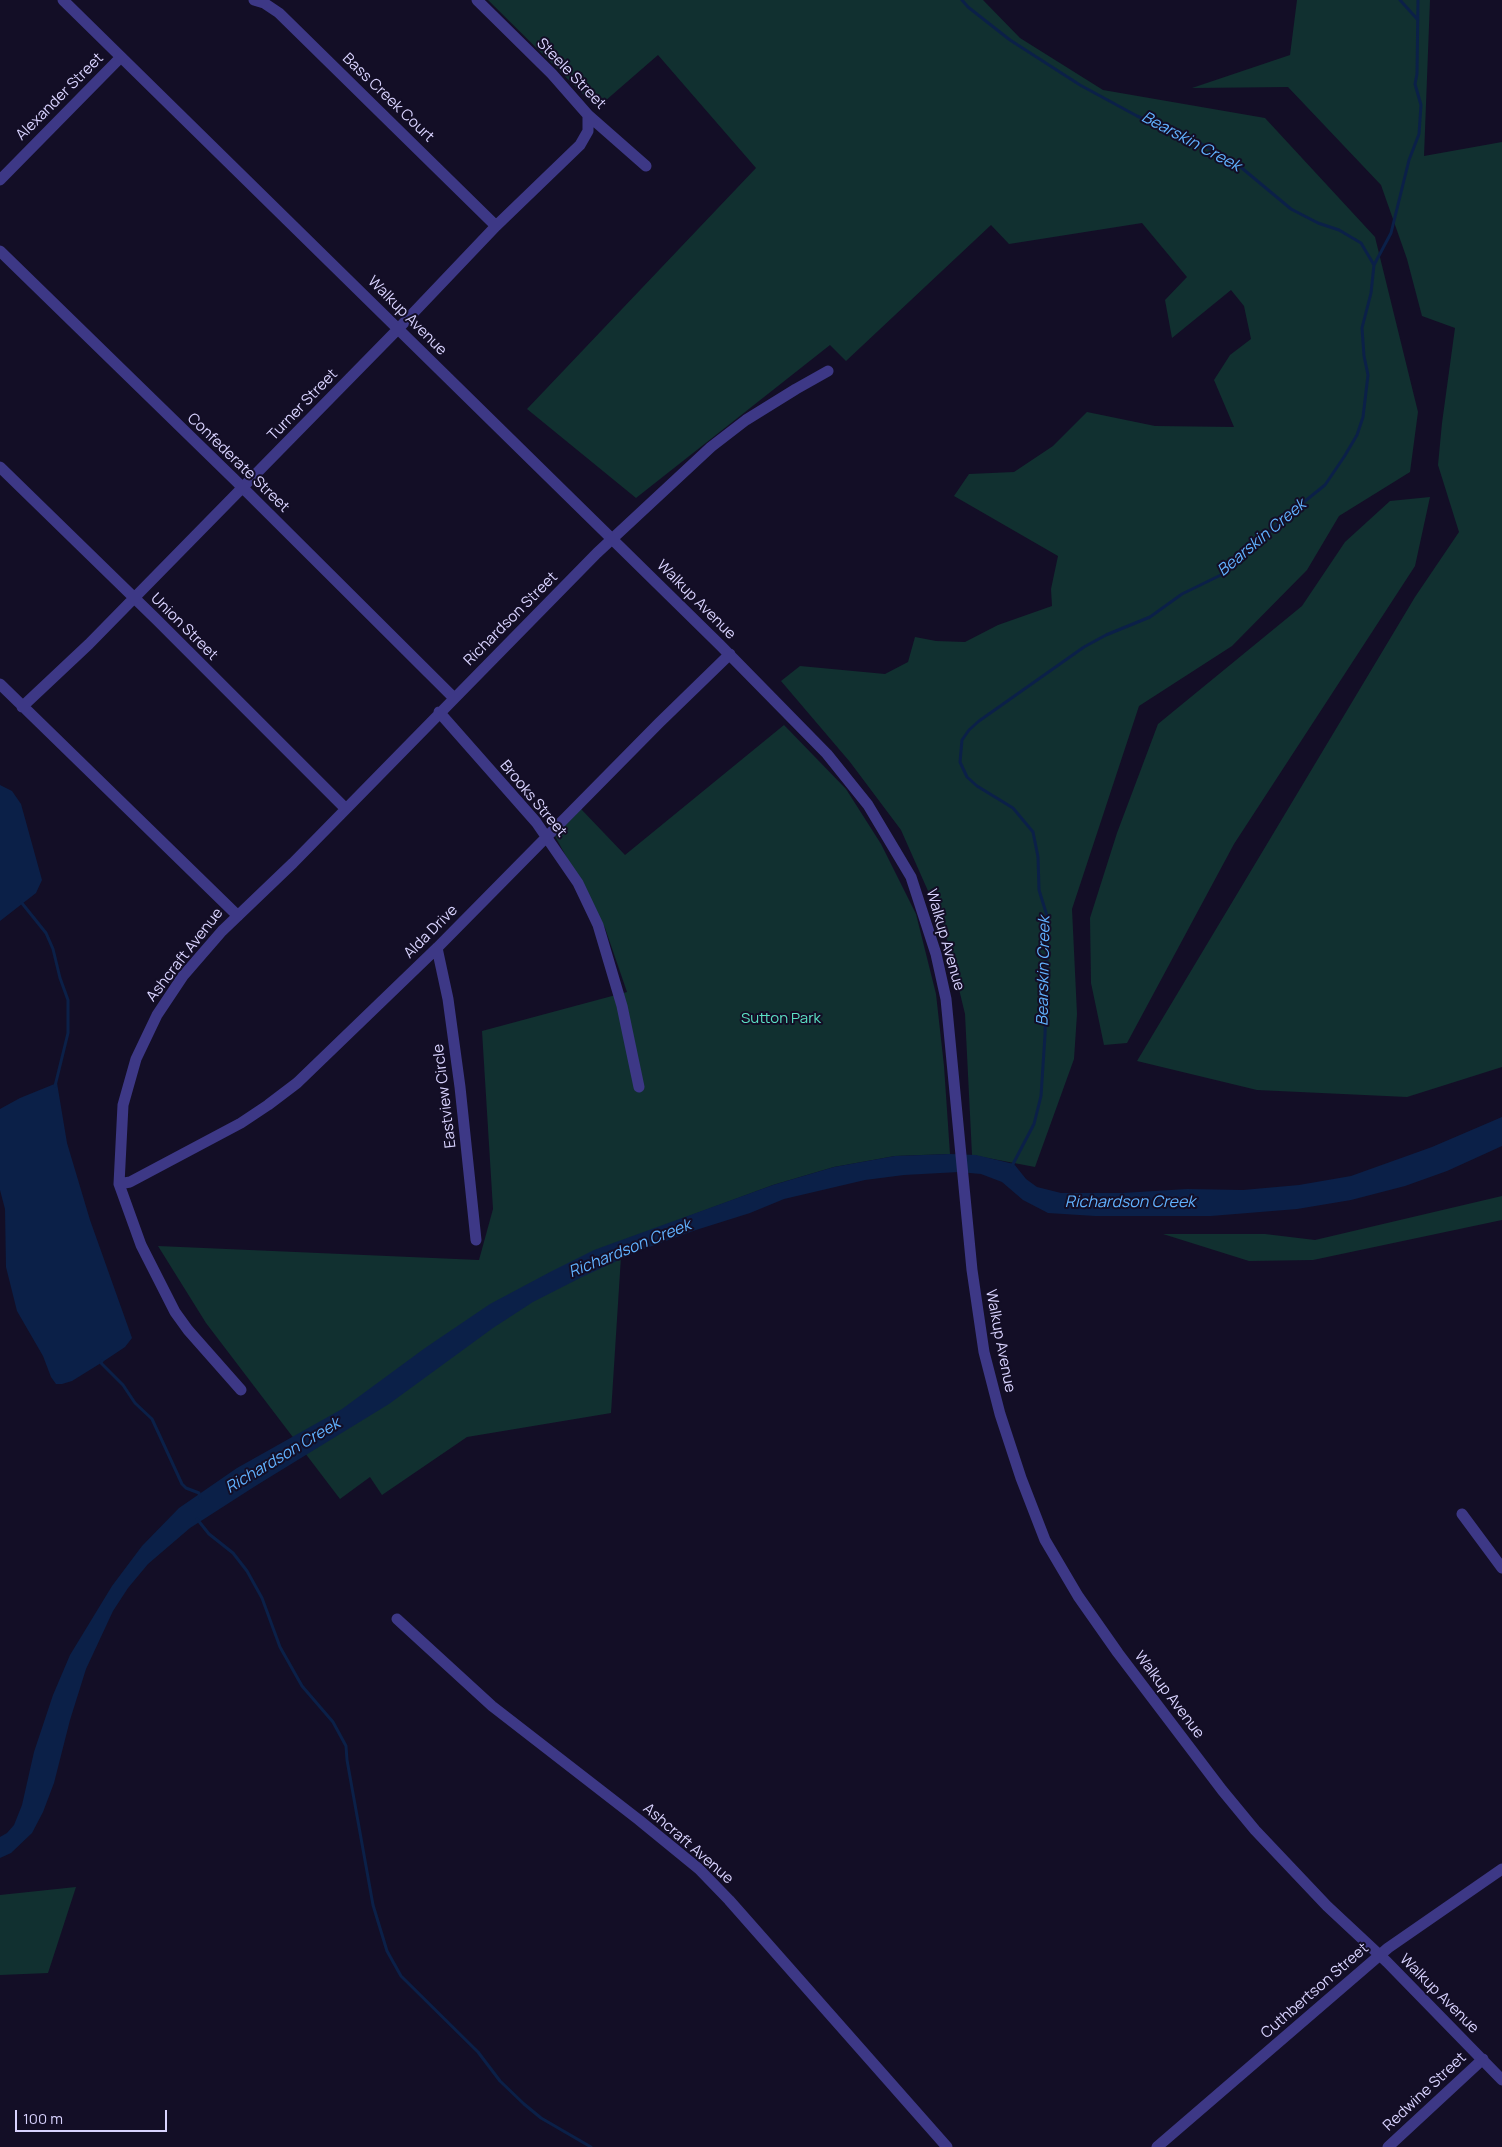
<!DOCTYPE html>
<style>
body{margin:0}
#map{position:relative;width:1502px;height:2147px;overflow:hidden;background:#130e26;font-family:Manrope,sans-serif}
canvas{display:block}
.scale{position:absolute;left:15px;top:2110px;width:152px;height:22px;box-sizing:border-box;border:2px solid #d9d3ff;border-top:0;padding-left:6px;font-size:15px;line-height:18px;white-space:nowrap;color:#d9d3ff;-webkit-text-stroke:4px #130e26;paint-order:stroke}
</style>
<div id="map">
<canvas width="1502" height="2147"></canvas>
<div class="scale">100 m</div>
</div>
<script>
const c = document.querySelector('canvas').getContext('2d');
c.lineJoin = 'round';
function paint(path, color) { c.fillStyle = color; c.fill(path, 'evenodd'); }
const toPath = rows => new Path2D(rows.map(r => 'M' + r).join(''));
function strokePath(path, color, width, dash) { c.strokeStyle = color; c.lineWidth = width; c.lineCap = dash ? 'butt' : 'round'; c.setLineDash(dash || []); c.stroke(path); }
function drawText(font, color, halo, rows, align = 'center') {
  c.font = font + ' Manrope,sans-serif'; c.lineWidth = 4; c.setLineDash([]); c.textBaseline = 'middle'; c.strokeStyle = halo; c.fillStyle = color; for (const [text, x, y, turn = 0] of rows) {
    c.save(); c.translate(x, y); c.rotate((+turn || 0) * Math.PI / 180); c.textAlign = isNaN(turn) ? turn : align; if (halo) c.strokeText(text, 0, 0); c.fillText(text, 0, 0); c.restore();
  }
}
paint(toPath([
 [488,0,983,0,1020,38,1103,90,1265,118,1375,237,1418,412,1410,472,1339,516,1307,570,1232,646,1139,706,1072,909,1077,1014,1074,1059,1035,1167,972,1155,965,1014,944,927,901,830,850,762,781,681,800,666,885,674,908,662,915,637,936,641,965,642,998,625,1052,606,1051,589,1058,556,954,496,969,474,1014,472,1053,446,1087,412,1155,426,1234,427,1214,380,1230,355,1251,339,1244,306,1231,290,1172,338,1165,300,1187,277,1142,223,1009,244,991,225,846,361,830,345,636,498,527,409,756,168,658,55,597,108],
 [1297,0,1430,0,1424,156,1502,142,1502,1067,1407,1097,1257,1090,1137,1061,1415,597,1459,532,1438,465,1442,423,1455,328,1422,316,1407,259,1381,185,1288,87,1192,88,1290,55],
 [1430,497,1415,566,1234,844,1127,1043,1104,1045,1091,983,1090,918,1117,833,1158,724,1302,606,1345,542,1390,501],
 [784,725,846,789,881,844,916,914,936,994,944,1066,950,1154,895,1156,834,1167,773,1185,622,1241,611,1413,467,1437,382,1495,370,1477,340,1499,206,1323,158,1246,479,1260,493,1209,482,1031,627,992,605,928,555,836,581,809,625,855],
 [1502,1196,1502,1220,1313,1260,1249,1261,1163,1234,1265,1234,1315,1240],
 [76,1887,48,1973,0,1975,0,1895]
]), '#113030');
paint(toPath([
 [0,785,12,791,21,804,42,880,36,893,0,921],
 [57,1083,67,1143,90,1220,132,1338,125,1347,101,1363,72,1381,62,1384,56,1384,51,1377,43,1356,17,1311,6,1267,5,1209,0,1190,0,1109,20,1098],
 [1502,1117,1502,1146,1447,1171,1405,1186,1351,1200,1297,1209,1211,1216,1095,1216,1048,1213,1023,1200,1002,1182,981,1174,959,1172,904,1175,865,1180,784,1199,750,1213,696,1230,641,1250,582,1277,533,1302,493,1328,389,1404,257,1485,190,1528,148,1564,128,1588,113,1611,86,1669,70,1720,54,1783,43,1812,32,1833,11,1853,0,1858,0,1837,7,1833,14,1825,22,1805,34,1752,53,1695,70,1655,112,1586,142,1546,179,1508,237,1468,342,1409,425,1348,490,1304,552,1271,594,1250,773,1185,834,1167,895,1156,950,1154,976,1155,1014,1164,1026,1179,1037,1187,1061,1193,1123,1193,1187,1189,1243,1190,1299,1185,1351,1176,1432,1147]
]), '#0b2048');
strokePath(toPath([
 [962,0,968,7,1010,40,1080,85,1137,116,1198,142,1237,164,1291,209,1318,223,1339,230,1361,243,1374,265,1371,293,1362,328,1364,356,1368,375,1363,417,1357,435,1344,457,1325,485,1284,518,1227,572,1182,594,1150,617,1106,635,1084,647,979,721,969,730,962,740,960,762,967,777,977,786,1013,808,1033,832,1038,857,1039,890,1048,919,1045,1035,1041,1096,1034,1124,1012,1166],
 [1400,0,1418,20],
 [1374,265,1391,233,1409,160,1419,134,1421,105,1415,84,1417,74,1418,0],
 [21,902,46,933,53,949,60,978,68,1000,68,1033,55,1086],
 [102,1361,101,1363,123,1385,135,1403,152,1419,182,1484,186,1488,199,1493,200,1498],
 [197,1519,209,1534,233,1553,247,1571,262,1598,280,1647,302,1686,333,1722,346,1746,347,1760,373,1905,387,1951,401,1976,478,2052,500,2081,524,2104,541,2118,591,2147]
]), '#0b2048', 3);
strokePath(toPath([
 [63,0,720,645,827,754,868,805,911,877,936,954,946,999,972,1270,984,1352,1000,1414,1021,1478,1045,1540,1078,1596,1118,1653,1222,1790,1255,1830,1327,1906,1387,1962,1502,2080],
 [254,0,264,3,279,13,496,226],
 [477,0,552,74,588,115,646,166],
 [0,180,121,57],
 [0,251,235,480,454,698],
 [0,467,157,620,345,808],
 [0,684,238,916],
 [22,707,89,644,398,329,496,226,580,145,588,131,588,115],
 [439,712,536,822,578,883,598,925,622,1006,639,1087],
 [437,948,448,999,460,1087,476,1240],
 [119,1184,130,1182,241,1123,268,1105,297,1083,437,948,659,723,730,654],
 [241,1390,188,1330,175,1312,141,1245,119,1184,123,1105,136,1059,157,1015,183,976,222,931,293,863,597,553,711,447,746,420,796,389,828,371],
 [1462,1514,1502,1568],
 [397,1619,492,1706,639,1820,699,1869,729,1900,947,2147],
 [1157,2147,1388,1948,1502,1869],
 [1388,2147,1483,2059]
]), '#3d3886', 11);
drawText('15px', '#d9d3ff', '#130e26', [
 ["Steele Street",571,74,46],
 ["Alexander Street",60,97,-45],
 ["Bass Creek Court",388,98,44],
 ["Walkup Avenue",407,316,45],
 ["Turner Street",303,405,-46],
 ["Confederate Street",238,463,44],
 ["Walkup Avenue",696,600,45],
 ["Richardson Street",511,619,-45],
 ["Union Street",184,627,45],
 ["Brooks Street",533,799,50],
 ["Alda Drive",431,932,-45],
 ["Walkup Avenue",945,940,74],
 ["Ashcraft Avenue",185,955,-52],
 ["Eastview Circle",445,1096,-97],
 ["Walkup Avenue",1000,1341,79],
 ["Walkup Avenue",1169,1695,53],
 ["Ashcraft Avenue",688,1844,41],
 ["Cuthbertson Street",1315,1991,-41],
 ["Walkup Avenue",1439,1994,45],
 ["Redwine Street",1425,2092,-43]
]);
drawText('15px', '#5ce2c4', '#130e26', [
 ["Sutton Park",781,1019]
]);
drawText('italic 16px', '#61b2ff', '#130e26', [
 ["Bearskin Creek",1191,142,28],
 ["Bearskin Creek",1262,538,-40],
 ["Bearskin Creek",1044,971,-89],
 ["Richardson Creek",1130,1203],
 ["Richardson Creek",630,1249,-22],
 ["Richardson Creek",283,1456,-31]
]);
</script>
